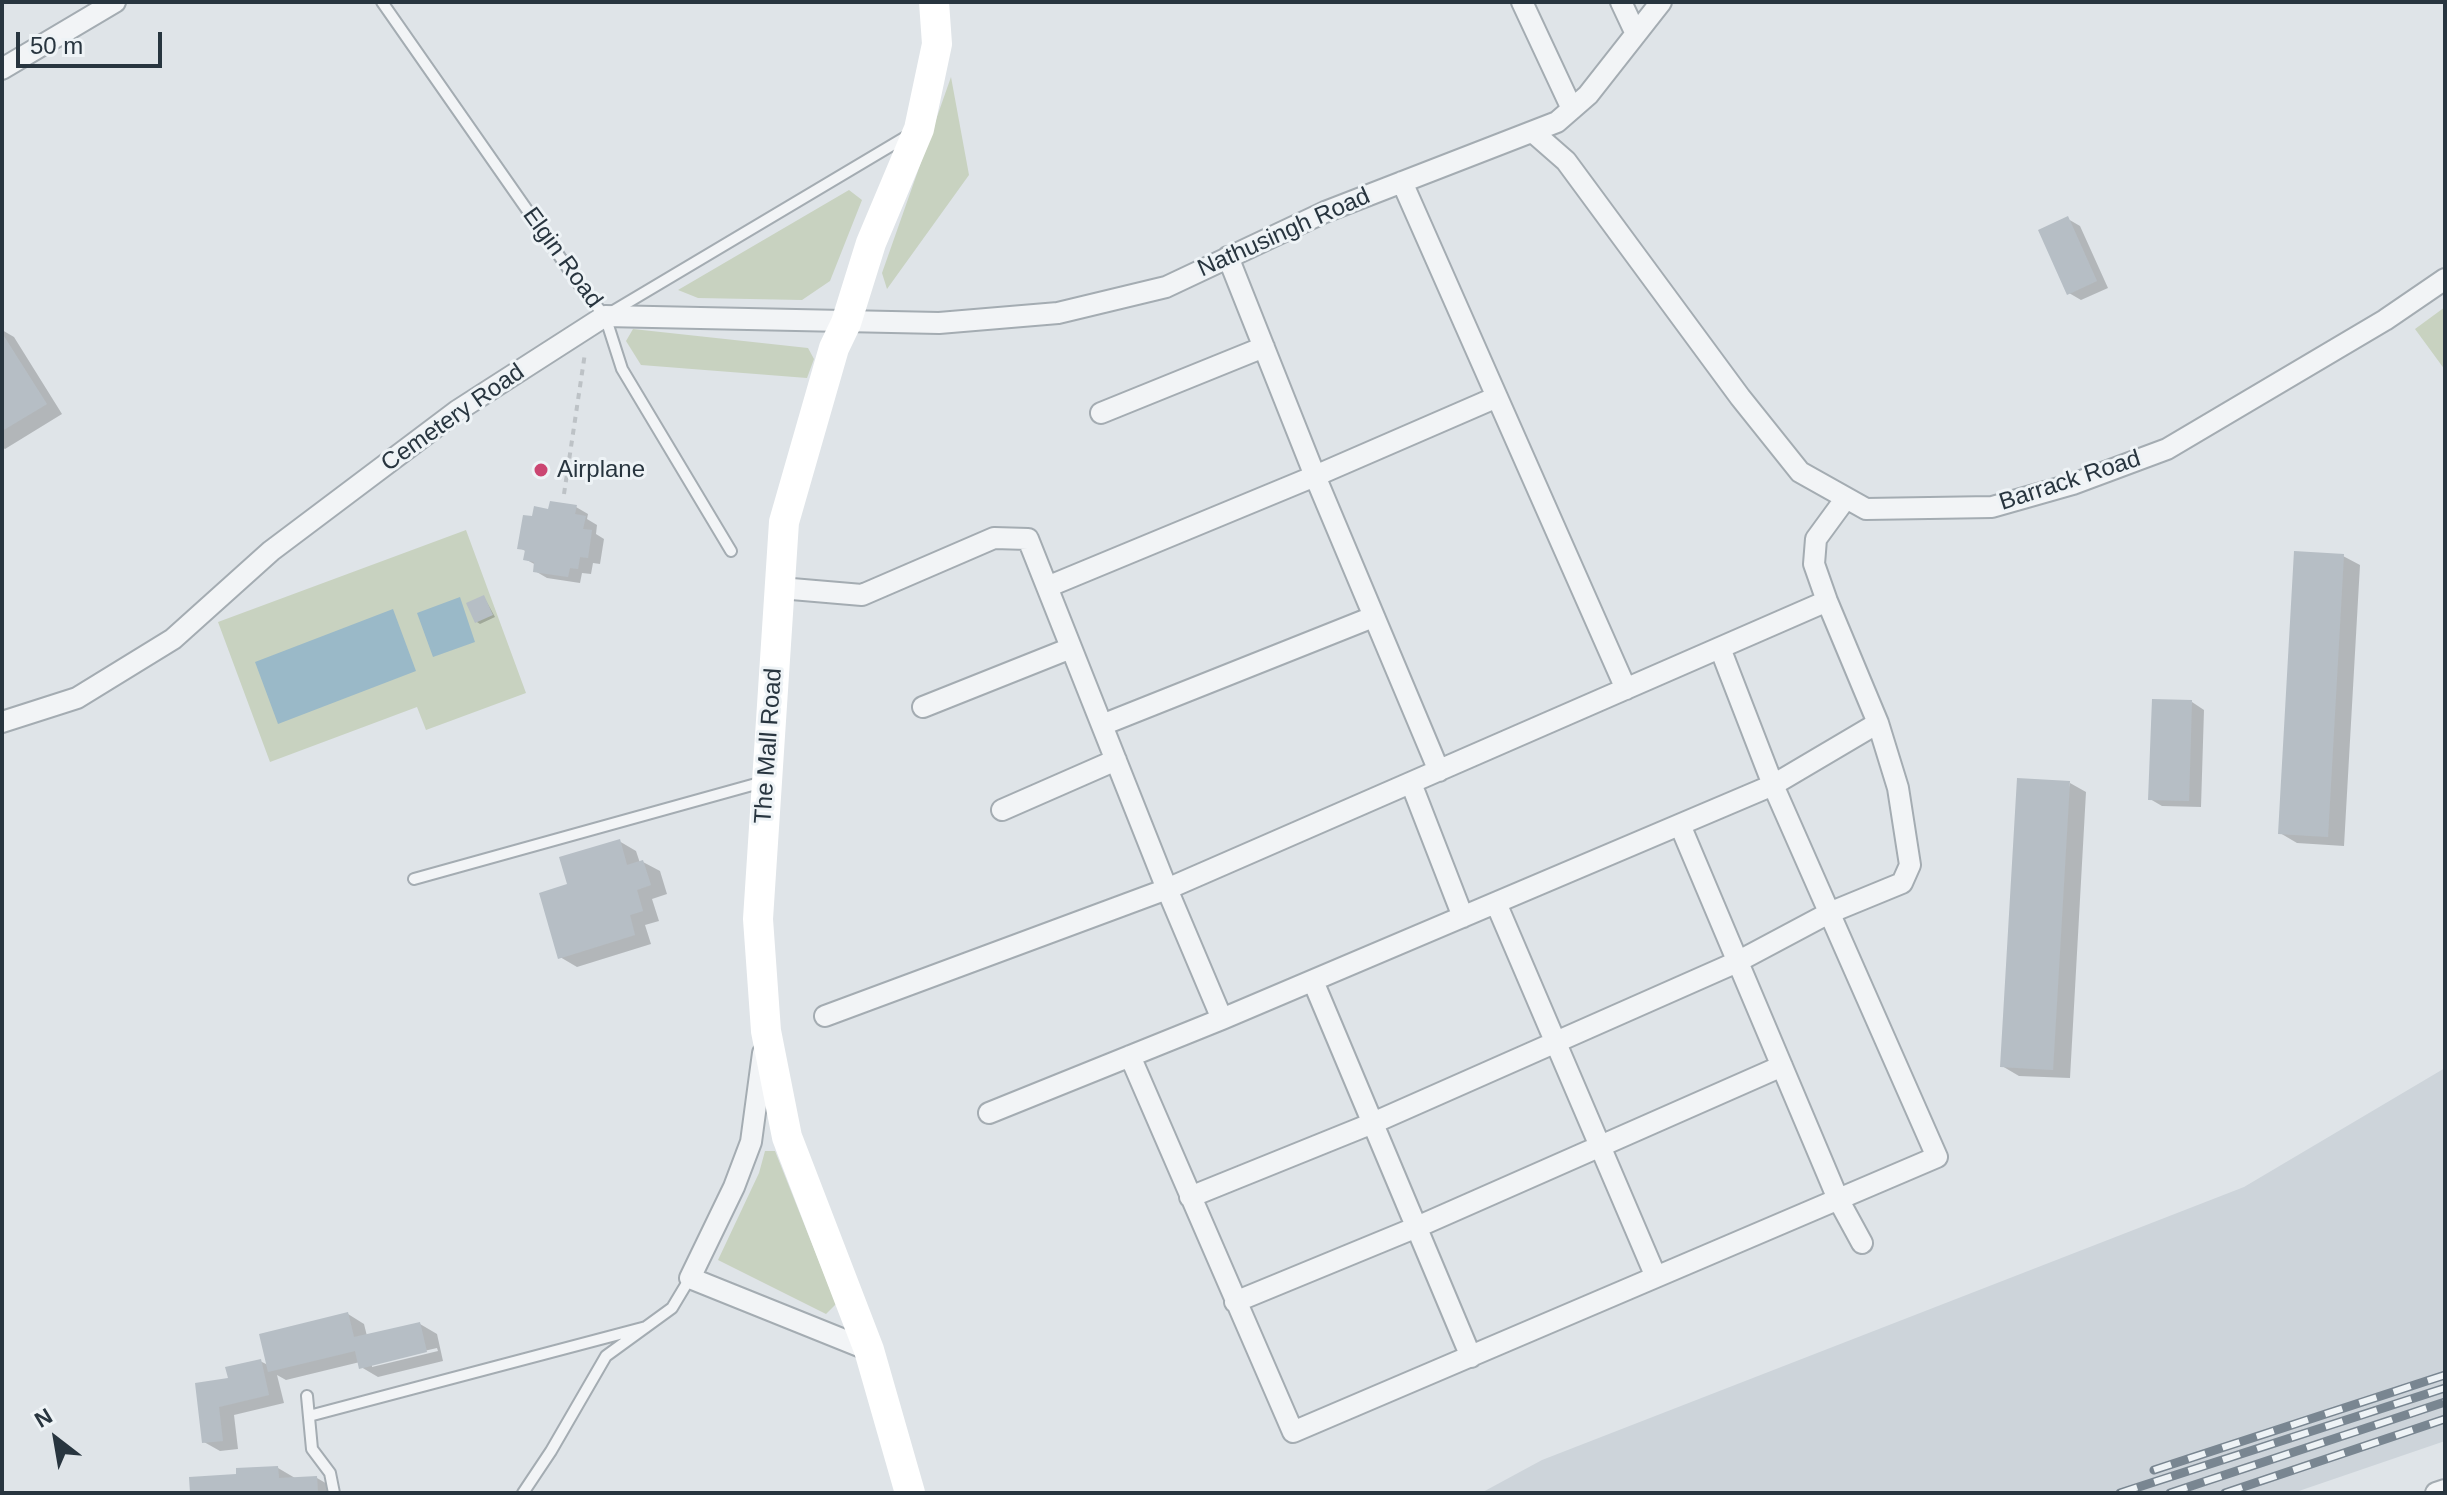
<!DOCTYPE html>
<style>
body{margin:0}
#map{position:relative;width:2447px;height:1495px;overflow:hidden;background:#dfe4e8;font-family:Helvetica,sans-serif}
canvas{display:block}
.frame{position:absolute;inset:0;border:4px solid #28353f;pointer-events:none}
.north{position:absolute;left:16px;top:1399px;width:80px;height:80px;-webkit-text-stroke:6px #eef3f6;paint-order:stroke;rotate:329deg;font-size:22px;font-weight:700;line-height:32px;text-align:center;color:#28353f}
.north::after{content:'';display:block;margin:auto;width:28px;height:36px;background:#28353f;clip-path:polygon(50% 0,100% 100%,50% 72%,0 100%)}
.scale{position:absolute;left:16px;top:32px;width:146px;height:36px;box-sizing:border-box;border:4px solid #28353f;border-top:0;padding-left:10px;font-size:24px;line-height:28px;white-space:nowrap;color:#28353f;-webkit-text-stroke:6px #eef3f6;paint-order:stroke}
</style>
<div id="map">
<canvas width="2447" height="1495"></canvas>
<div class="frame"></div>
<div class="north">N</div>
<div class="scale">50 m</div>
</div>
<script>
const c = document.querySelector('canvas').getContext('2d');
c.lineJoin = 'round';
function paint(path, color) { c.fillStyle = color; c.fill(path, 'evenodd'); }
const toPath = rows => new Path2D(rows.map(r => 'M' + r).join(''));
function strokePath(path, color, width, dash) { c.strokeStyle = color; c.lineWidth = width; c.lineCap = dash ? 'butt' : 'round'; c.setLineDash(dash || []); c.stroke(path); }
function drawText(font, color, halo, rows, align = 'center') {
  c.font = font + ' Helvetica,sans-serif'; c.lineWidth = 6; c.setLineDash([]); c.textBaseline = 'middle'; c.strokeStyle = halo; c.fillStyle = color; for (const [text, x, y, turn = 0] of rows) {
    c.save(); c.translate(x, y); c.rotate((+turn || 0) * Math.PI / 180); c.textAlign = isNaN(turn) ? turn : align; if (halo) c.strokeText(text, 0, 0); c.fillText(text, 0, 0); c.restore();
  }
}
paint(toPath([
 [2445,1068,2445,1441,2293,1493,1481,1493,1542,1460,2244,1187]
]), '#cdd4da');
paint(toPath([
 [951,77,969,175,887,289,882,273],
 [849,190,862,200,830,281,802,300,698,298,678,290],
 [2445,307,2445,370,2415,329],
 [633,329,808,348,814,359,807,378,641,365,626,341],
 [466,530,526,693,426,730,417,707,270,762,218,622],
 [765,1151,775,1151,836,1304,826,1314,718,1260,759,1173]
]), '#c8d2c0');
paint(toPath([
 [460,597,475,642,433,657,417,613],
 [393,609,416,671,278,724,255,662]
]), '#9ab9c8');
paint(toPath([
 [2068,219,2080,226,2108,288,2081,300,2069,293],
 [2,330,14,337,62,414,5,449,2,447],
 [576,507,588,514,587,519,597,525,596,534,604,539,600,564,593,563,591,574,582,573,580,583,547,578,535,571,536,565,525,559,527,552,520,548,534,519,550,511],
 [2343,556,2360,565,2344,846,2297,843,2280,833],
 [484,597,495,617,480,624,477,622],
 [2192,702,2204,710,2201,807,2162,806,2150,799],
 [2070,783,2086,792,2070,1078,2019,1076,2002,1066],
 [619,841,636,851,640,863,643,862,660,871,667,894,652,899,659,921,645,925,651,944,577,967,560,957,569,886],
 [348,1314,364,1324,367,1336,420,1324,437,1334,443,1361,378,1377,361,1367,360,1362,286,1380,277,1375,284,1403,234,1415,238,1449,220,1451,204,1442,197,1384,231,1380,260,1361,268,1365],
 [437,1348,438,1351,372,1367,372,1363],
 [278,1468,295,1478,317,1478,334,1488,334,1493,192,1493,238,1476]
]), '#0003');
paint(toPath([
 [2068,216,2097,281,2067,295,2038,230],
 [2,333,47,404,2,431],
 [550,501,577,505,575,514,586,516,583,529,592,530,588,558,580,557,578,569,570,568,568,577,533,572,534,562,523,560,525,550,517,549,523,515,532,516,534,506,548,509],
 [2294,551,2344,554,2328,837,2278,834],
 [484,595,493,615,475,623,466,603],
 [2152,699,2192,700,2189,801,2148,800],
 [2017,778,2070,781,2053,1070,2000,1067],
 [620,839,627,865,643,860,651,885,637,890,643,911,630,915,635,935,558,959,539,893,567,884,559,857],
 [348,1312,354,1337,420,1322,427,1352,359,1369,355,1351,268,1372,259,1334],
 [261,1359,269,1395,219,1407,223,1441,202,1443,195,1383,228,1378,225,1367],
 [278,1466,279,1478,317,1476,318,1493,190,1493,189,1477,236,1474,236,1468]
]), '#b6bec5');
const lane = toPath([
 [382,2,583,290,605,316,622,369,731,551],
 [610,313,909,135],
 [414,879,763,782],
 [307,1396,312,1449,330,1473,334,1493],
 [309,1416,646,1327],
 [523,1493,551,1451,606,1356,672,1308,690,1278]
]);
const street = toPath([
 [1522,2,1572,109],
 [1621,2,1636,34],
 [2,69,115,2],
 [1534,133,1566,161,1740,397,1800,472,1866,509,1992,507,2073,484,2167,449,2385,320,2445,279],
 [1402,182,1626,689],
 [1228,257,1315,476,1439,771],
 [1101,413,1264,347],
 [1047,587,1315,476,1497,397],
 [780,588,862,595,994,538,1028,539,1167,889,1222,1019],
 [923,707,1071,648],
 [2,722,77,698,173,639,271,551,457,411,605,316,939,323,1058,313,1166,287,1325,212,1557,122,1588,95,1661,2],
 [1102,725,1373,617],
 [1411,783,1463,917],
 [1002,810,1116,760],
 [1680,825,1838,1199,1862,1243],
 [1496,903,1656,1277],
 [1313,981,1471,1357],
 [825,1016,1167,889,1827,601],
 [763,1053,751,1142,734,1187,690,1278,869,1350],
 [1130,1056,1293,1432,1937,1157,1773,785,1720,648],
 [989,1113,1222,1019,1773,785,1878,723],
 [1190,1197,1373,1123,1737,962,1829,913,1902,883,1910,865,1898,788,1878,723,1827,601,1814,564,1816,539,1846,498],
 [1235,1302,1417,1227,1782,1066],
 [2436,1493,2445,1490]
]);
strokePath(lane, '#a4acb2', 14);
strokePath(street, '#a4acb2', 24);
strokePath(toPath([
 [564,494,585,353]
]), '#bdc2c6', 4, [6, 6]);
strokePath(lane, '#f2f4f6', 10);
strokePath(street, '#f2f4f6', 20);
strokePath(toPath([
 [910,1493,869,1350,787,1137,766,1031,758,919,784,522,834,348,846,323,871,243,919,129,937,44,934,2]
]), '#fff', 30);
const rail = toPath([
 [2154,1470,2445,1375],
 [2120,1493,2445,1388],
 [2170,1493,2445,1402],
 [2225,1493,2445,1419]
]);
strokePath(rail, '#798691', 9);
strokePath(rail, '#eef3f6', 6, [18]);
for (const [x, y, r, color] of [
 [541,470,8,"#cb4672"]
]) { const dot = new Path2D(); dot.arc(x, y, r, 0, 2 * Math.PI); c.fillStyle = color; c.fill(dot); strokePath(dot, '#eef3f6', 3); }
drawText('24px', '#28353f', '#eef3f6', [
 ["Nathusingh Road",1284,233,-24],
 ["Elgin Road",562,258,54],
 ["Cemetery Road",453,418,-35],
 ["Barrack Road",2070,481,-18],
 ["The Mall Road",769,746,-86]
]);
drawText('24px', '#28353f', '#eef3f6', [
 ["Airplane",557,470]
], 'left');
</script>
